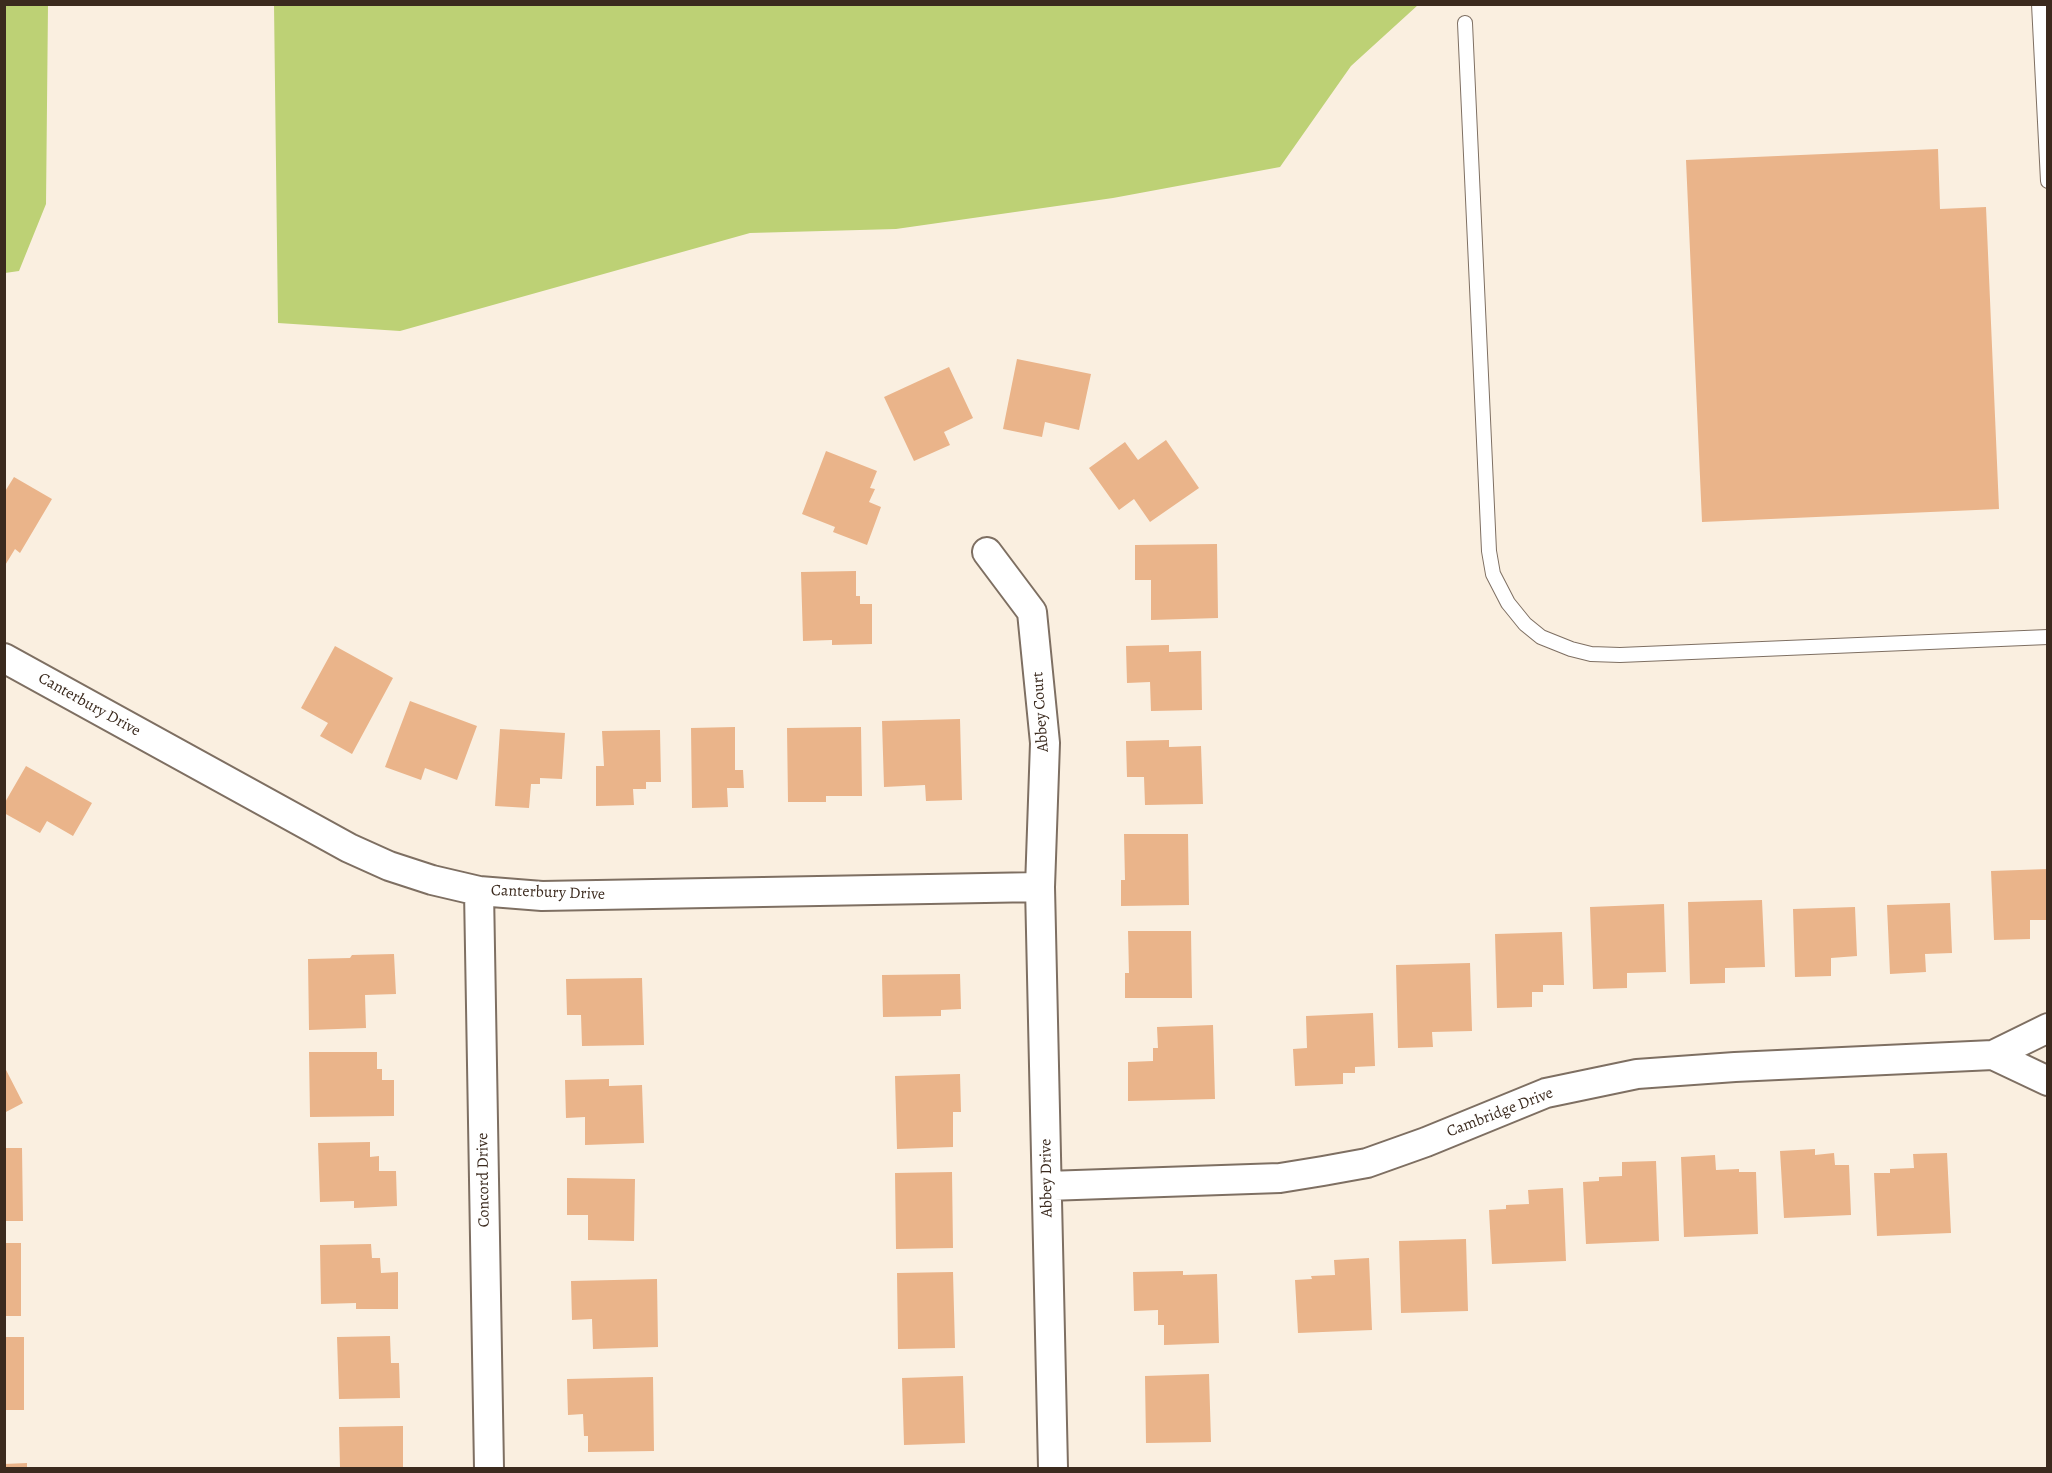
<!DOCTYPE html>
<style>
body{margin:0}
#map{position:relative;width:2052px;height:1473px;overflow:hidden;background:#faefe0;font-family:Alegreya,serif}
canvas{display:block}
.frame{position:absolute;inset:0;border:6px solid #3b2a1e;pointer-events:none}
</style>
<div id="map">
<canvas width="2052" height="1473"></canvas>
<div class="frame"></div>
</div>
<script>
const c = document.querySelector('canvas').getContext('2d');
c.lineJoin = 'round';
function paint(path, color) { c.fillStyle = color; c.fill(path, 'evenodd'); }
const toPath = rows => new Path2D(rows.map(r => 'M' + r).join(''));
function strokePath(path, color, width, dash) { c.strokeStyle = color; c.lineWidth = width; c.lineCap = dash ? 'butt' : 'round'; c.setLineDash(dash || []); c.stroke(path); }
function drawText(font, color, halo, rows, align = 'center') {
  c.font = font + ' Alegreya,serif'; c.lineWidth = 6; c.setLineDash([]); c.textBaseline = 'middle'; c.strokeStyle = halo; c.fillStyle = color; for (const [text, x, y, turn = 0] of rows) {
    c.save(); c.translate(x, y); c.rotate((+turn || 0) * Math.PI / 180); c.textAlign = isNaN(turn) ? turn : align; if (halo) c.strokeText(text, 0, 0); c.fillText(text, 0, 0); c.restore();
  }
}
paint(toPath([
 [4,5,48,5,46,204,19,271,5,273],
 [274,5,274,4,1418,5,1351,66,1280,167,1113,198,896,229,750,233,400,331,278,323]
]), '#bdd175');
paint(toPath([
 [1938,149,1940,209,1986,207,1999,509,1702,522,1686,160],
 [1017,359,1091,374,1079,430,1045,422,1042,437,1003,429],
 [949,367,973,418,944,432,950,445,914,461,884,397],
 [1166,440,1199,488,1150,522,1134,499,1119,510,1089,468,1125,442,1138,460],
 [826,451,877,471,870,488,875,489,869,502,881,507,867,545,833,532,835,527,802,514],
 [14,477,52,499,20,553,15,549,4,567,4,493],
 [1217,544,1218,618,1151,620,1151,580,1135,580,1135,545],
 [856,571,856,596,860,596,860,604,872,604,872,644,832,645,832,640,803,641,801,572],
 [1169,645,1169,652,1201,651,1202,710,1151,711,1150,682,1127,683,1126,646],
 [335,646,393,678,352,754,320,736,328,723,301,708],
 [410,701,477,726,457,780,425,768,421,780,385,767],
 [960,719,962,800,926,801,925,785,884,787,882,721],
 [735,727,735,770,743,770,744,788,727,788,728,807,692,808,691,728],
 [861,727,862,796,826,796,826,802,788,802,787,728],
 [500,729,565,733,562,779,540,778,540,784,531,784,529,808,495,806],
 [660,730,661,782,646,782,646,789,633,789,634,805,596,806,596,766,604,766,602,731],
 [1169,740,1169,747,1201,746,1203,804,1145,805,1144,777,1127,777,1126,741],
 [26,766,92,803,73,836,47,821,40,833,4,813,4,804],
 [1124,834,1188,834,1189,905,1121,906,1121,880,1125,880],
 [2048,869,2048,920,2030,920,2030,939,1994,940,1991,871],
 [1762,900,1765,967,1725,968,1725,983,1690,984,1688,902],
 [1950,903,1952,953,1925,954,1926,972,1890,974,1887,905],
 [1664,904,1666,972,1627,973,1627,988,1593,989,1590,907],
 [1855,907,1857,956,1831,958,1831,976,1795,977,1793,909],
 [1128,931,1191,931,1192,998,1125,998,1125,973,1129,973],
 [1562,932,1564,985,1543,985,1543,992,1532,992,1532,1007,1497,1008,1495,934],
 [394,954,396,994,365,995,366,1028,309,1030,308,959,350,958,352,955],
 [1470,963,1472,1031,1432,1032,1433,1047,1398,1048,1396,965],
 [960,974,961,1009,941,1010,941,1016,883,1017,882,975],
 [642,978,644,1045,582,1046,581,1015,567,1015,566,979],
 [1373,1013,1375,1066,1355,1067,1355,1073,1343,1073,1343,1084,1295,1086,1293,1049,1307,1048,1306,1016],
 [1213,1025,1215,1099,1128,1101,1128,1062,1153,1061,1153,1048,1158,1048,1157,1027],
 [309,1052,377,1052,377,1069,382,1069,382,1080,394,1080,394,1116,310,1117],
 [4,1066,23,1103,4,1113],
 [960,1074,961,1112,953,1112,953,1147,897,1149,895,1076],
 [609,1079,609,1086,642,1085,644,1143,585,1145,585,1117,566,1118,565,1080],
 [370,1142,370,1157,379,1156,379,1171,396,1171,397,1206,354,1208,354,1201,320,1202,318,1143],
 [4,1148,22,1148,23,1221,4,1221],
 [1815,1149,1815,1155,1834,1153,1835,1165,1849,1165,1851,1215,1784,1218,1780,1151],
 [1947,1153,1951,1233,1877,1236,1874,1173,1890,1173,1890,1169,1914,1168,1913,1154],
 [1715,1155,1716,1170,1739,1169,1739,1172,1756,1172,1758,1234,1684,1237,1681,1157],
 [1656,1161,1659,1241,1586,1244,1583,1182,1599,1181,1599,1177,1622,1176,1622,1162],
 [952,1172,953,1248,896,1249,895,1173],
 [567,1178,635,1179,634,1241,588,1240,588,1215,567,1215],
 [1563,1188,1566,1261,1492,1264,1489,1210,1506,1209,1506,1205,1529,1204,1528,1190],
 [1466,1239,1468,1311,1401,1313,1399,1241],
 [4,1243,21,1243,21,1316,4,1316],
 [371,1244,372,1258,380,1258,381,1273,398,1272,398,1309,356,1309,356,1303,321,1304,320,1245],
 [1369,1258,1372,1330,1298,1333,1295,1280,1312,1279,1311,1276,1335,1275,1334,1260],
 [1183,1271,1183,1275,1217,1274,1219,1343,1164,1345,1164,1325,1158,1325,1158,1310,1134,1311,1133,1272],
 [953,1272,955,1348,898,1349,897,1273],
 [657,1279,658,1347,593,1349,592,1319,572,1320,571,1281],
 [390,1336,391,1363,399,1363,400,1398,339,1399,337,1337],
 [4,1337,24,1337,24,1410,4,1410],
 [1209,1374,1211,1442,1146,1443,1145,1376],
 [963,1376,965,1443,904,1445,902,1378],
 [653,1377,654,1451,588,1452,588,1436,584,1436,583,1414,568,1415,567,1379],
 [403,1426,403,1468,340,1468,339,1427],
 [27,1463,27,1468,4,1468,4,1464]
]), '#eab48a');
const lane = toPath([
 [2039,4,2048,181],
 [1465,23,1489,551,1493,574,1508,603,1525,624,1541,637,1571,649,1591,654,1620,655,2048,637]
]);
const street = toPath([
 [987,552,1032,612,1045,743,1040,887,1053,1468],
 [4,658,349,848,389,866,432,880,479,891,542,896,1040,887],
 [479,891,489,1468],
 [1993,1055,2048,1081],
 [1047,1186,1280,1178,1323,1171,1367,1163,1426,1142,1546,1093,1637,1074,1735,1067,1993,1055,2048,1028]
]);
strokePath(lane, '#7e6f62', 16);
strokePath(street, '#7e6f62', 32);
strokePath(lane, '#fff', 14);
strokePath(street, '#fff', 28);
drawText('16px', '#3b2a1e', '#fff', [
 ["Canterbury Drive",89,705,29],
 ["Abbey Court",1041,712,-94],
 ["Canterbury Drive",548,893,2],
 ["Cambridge Drive",1500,1113,-21],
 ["Abbey Drive",1047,1178,-91],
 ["Concord Drive",484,1180,-91]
]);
</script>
